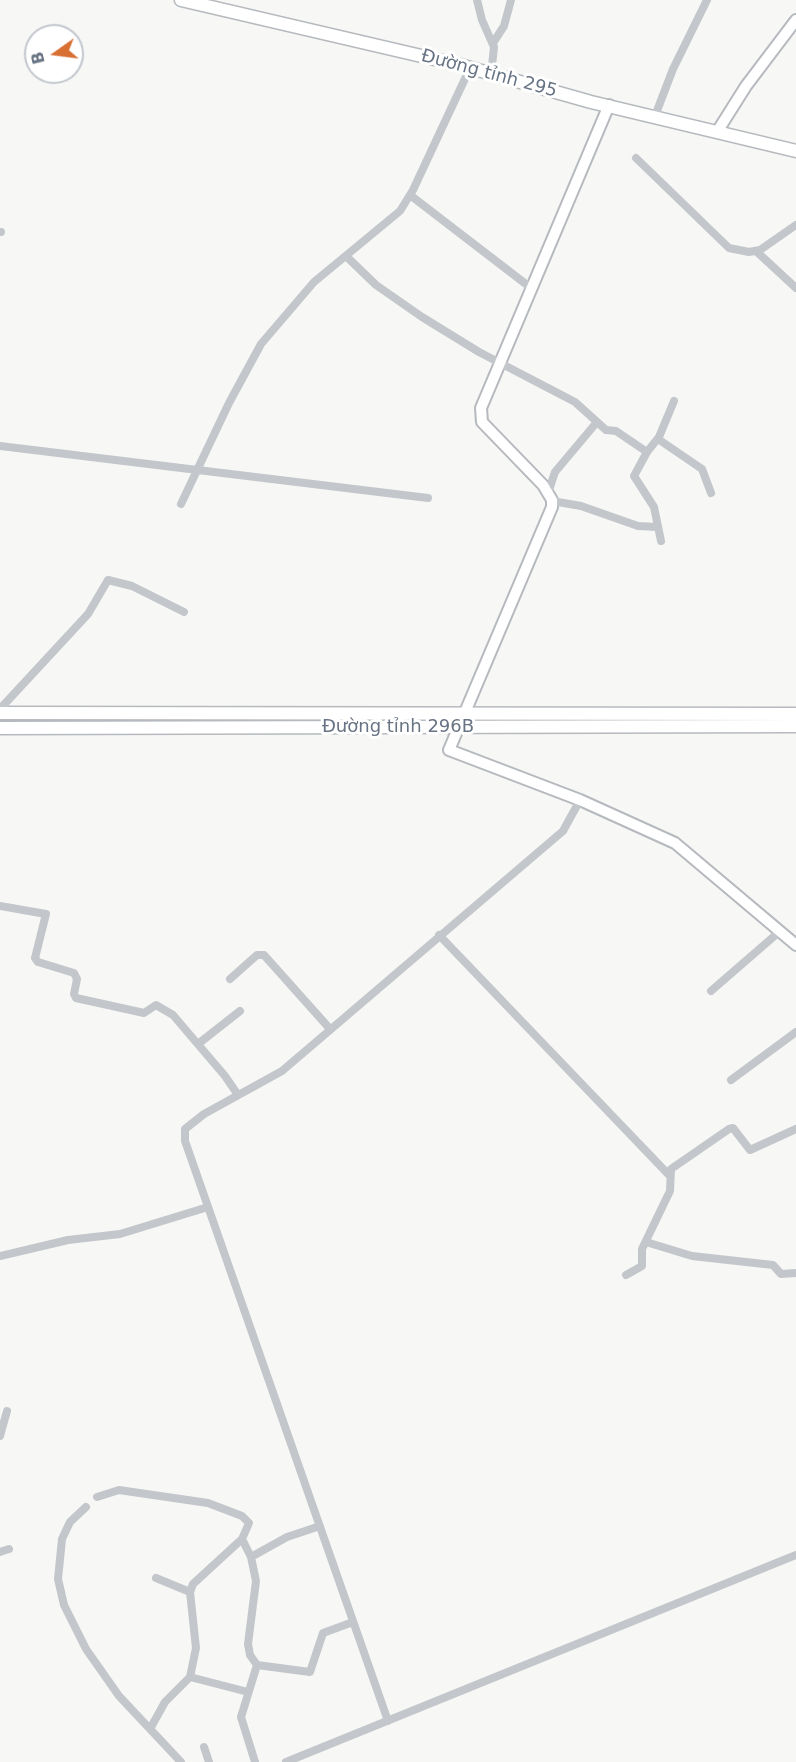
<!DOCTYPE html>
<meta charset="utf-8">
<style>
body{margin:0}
#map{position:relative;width:796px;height:1762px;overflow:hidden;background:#f7f7f5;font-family:"DejaVu Sans",sans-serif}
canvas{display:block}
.north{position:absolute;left:24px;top:24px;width:60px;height:60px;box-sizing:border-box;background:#fff;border:2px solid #c3c7ce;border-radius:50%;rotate:256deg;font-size:16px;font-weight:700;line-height:24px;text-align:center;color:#687484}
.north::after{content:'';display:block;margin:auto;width:21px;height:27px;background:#d87034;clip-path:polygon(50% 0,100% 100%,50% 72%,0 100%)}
</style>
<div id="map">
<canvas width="796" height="1762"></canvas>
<div class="north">B</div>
</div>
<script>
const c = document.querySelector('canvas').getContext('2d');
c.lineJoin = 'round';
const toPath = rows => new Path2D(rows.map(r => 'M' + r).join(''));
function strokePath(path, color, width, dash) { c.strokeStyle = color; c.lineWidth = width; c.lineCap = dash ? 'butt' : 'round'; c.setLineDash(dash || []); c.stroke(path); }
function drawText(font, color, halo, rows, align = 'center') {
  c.font = font + ' "DejaVu Sans",sans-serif'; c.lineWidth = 6; c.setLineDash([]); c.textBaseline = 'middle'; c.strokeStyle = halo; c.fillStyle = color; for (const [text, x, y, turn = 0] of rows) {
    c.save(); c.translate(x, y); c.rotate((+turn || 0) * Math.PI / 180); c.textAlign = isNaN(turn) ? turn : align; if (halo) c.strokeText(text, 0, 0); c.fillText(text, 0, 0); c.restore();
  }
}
const secondary = toPath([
 [609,105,481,408,482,422,543,485,552,500,552,507,449,750,580,800,675,843,796,945],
 [717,132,746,86,796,20]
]);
const primary = toPath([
 [181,0,460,65,591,102,796,151],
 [0,713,796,714],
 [0,728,796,726]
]);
strokePath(secondary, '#b6b9be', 14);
strokePath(primary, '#b6babe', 15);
strokePath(toPath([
 [477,0,482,20,494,47,491,75],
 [493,43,504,26,511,0],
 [655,116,673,69,707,0],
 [636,158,729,248,749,252,760,250,796,225],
 [410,195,531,288],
 [0,232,1,232],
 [756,251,796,288],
 [346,256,376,285,422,317,479,352,575,402,606,430,616,431,647,452,634,476,654,507,661,541],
 [658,439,702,469,711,493],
 [0,446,428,498],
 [647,452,659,437,674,401],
 [548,493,555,472,597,422],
 [552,501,581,506,638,526,657,527],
 [181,504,229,403,261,344,314,282,400,211,413,190,470,68],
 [0,709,88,614,108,580,132,586,184,612],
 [0,906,46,914,35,958,38,962,74,973,77,979,74,994,76,998,144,1013,156,1005,173,1015,225,1076,238,1095],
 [439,935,669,1175],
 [230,979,257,955,264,955,330,1029],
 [711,991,779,932],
 [198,1044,240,1011],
 [731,1080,796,1032],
 [646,1242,692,1256,773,1265,781,1274,796,1273],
 [0,1256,68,1240,120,1234,208,1207],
 [626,1275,642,1266,642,1249,670,1191,671,1169,729,1129,733,1128,750,1150,796,1129],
 [0,1436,7,1411],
 [97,1497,119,1490,208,1503,242,1516,249,1523,242,1539,251,1557,287,1537,320,1526],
 [86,1507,70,1522,62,1539,58,1579,64,1605,86,1649,119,1696,181,1762],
 [242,1539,193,1584,190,1592,196,1648,190,1677,248,1692],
 [0,1552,9,1549],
 [251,1557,256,1581,248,1644,250,1655,257,1665,310,1672,323,1633,353,1622],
 [156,1578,190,1592],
 [388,1721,185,1141,185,1129,204,1114,282,1071,563,831,580,800],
 [150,1729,165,1702,190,1677],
 [204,1747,209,1762],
 [255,1762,241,1717,257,1665],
 [286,1762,796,1555]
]), '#c3c6ca', 8);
strokePath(secondary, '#fff', 10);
strokePath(primary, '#fff', 12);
drawText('18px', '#687484', '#fff', [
 ["Đường tỉnh 295",489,74,15],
 ["Đường tỉnh 296B",398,727]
]);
</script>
